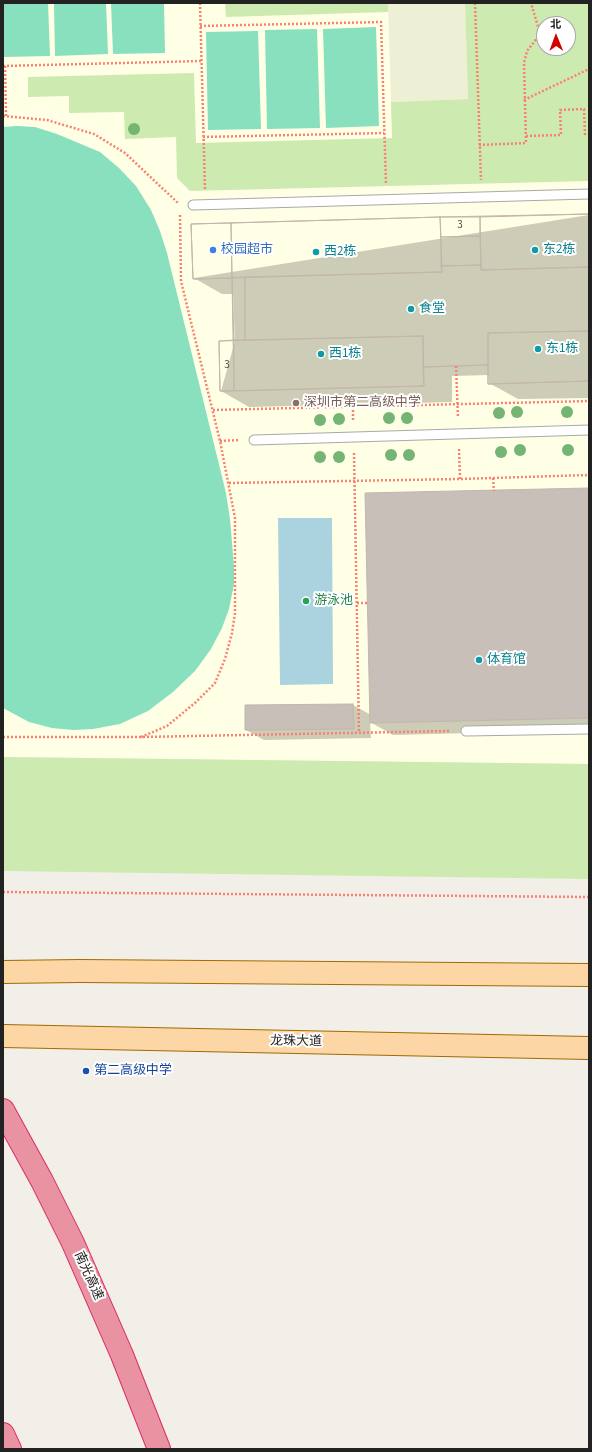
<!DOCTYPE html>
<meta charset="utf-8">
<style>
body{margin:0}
#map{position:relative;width:592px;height:1452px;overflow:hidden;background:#f2efe9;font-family:"Source Sans 3","Noto Sans SC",sans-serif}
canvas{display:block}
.frame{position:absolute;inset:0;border:4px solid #222;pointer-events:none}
.north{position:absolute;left:536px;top:16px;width:40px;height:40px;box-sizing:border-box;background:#fff;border:1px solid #a7a7a7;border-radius:50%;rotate:359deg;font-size:11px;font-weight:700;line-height:16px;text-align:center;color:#222}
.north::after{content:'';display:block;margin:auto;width:14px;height:18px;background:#d40000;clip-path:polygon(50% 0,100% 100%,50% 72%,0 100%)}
</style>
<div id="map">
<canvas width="592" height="1452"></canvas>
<div class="frame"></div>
<div class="north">北</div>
</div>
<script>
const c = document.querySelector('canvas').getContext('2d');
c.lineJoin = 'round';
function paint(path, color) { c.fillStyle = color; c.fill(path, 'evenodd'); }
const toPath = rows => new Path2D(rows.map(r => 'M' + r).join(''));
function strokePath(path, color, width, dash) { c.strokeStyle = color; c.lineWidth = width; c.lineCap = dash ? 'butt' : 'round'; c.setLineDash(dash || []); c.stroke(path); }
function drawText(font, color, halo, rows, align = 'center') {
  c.font = font + ' "Source Sans 3","Noto Sans SC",sans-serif'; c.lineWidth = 4; c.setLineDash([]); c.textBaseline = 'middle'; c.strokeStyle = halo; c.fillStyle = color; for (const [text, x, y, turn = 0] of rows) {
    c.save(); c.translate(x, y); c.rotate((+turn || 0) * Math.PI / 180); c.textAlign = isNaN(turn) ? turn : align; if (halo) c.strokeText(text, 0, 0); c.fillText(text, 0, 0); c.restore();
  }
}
paint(toPath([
 [3,3,589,3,589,764,3,757],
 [544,24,568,24,568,48,544,48]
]), '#ffffe5');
paint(toPath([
 [388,3,465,3,468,99,391,102]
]), '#eef0d5');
paint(toPath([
 [225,3,388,3,388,12,226,17],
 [465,3,589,3,589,181,190,191,177,178,176,137,125,139,124,112,69,113,69,96,28,97,28,77,194,73,196,143,392,138,391,102,468,99],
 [544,24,568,24,568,48,544,48],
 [3,757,589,764,589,879,3,871]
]), '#cdebb0');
paint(toPath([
 [3,3,48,3,50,56,3,57],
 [54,3,106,3,108,54,55,56],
 [111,3,164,3,165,53,113,54],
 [376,27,379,126,326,128,323,29],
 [317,29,320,128,267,129,265,30],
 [258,31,261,129,208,130,206,32],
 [17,126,35,127,57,134,100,152,119,168,136,186,151,210,160,231,167,253,226,493,230,519,234,566,234,584,229,609,222,628,211,649,195,671,173,692,148,711,120,724,93,729,73,730,52,728,29,722,3,708,3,127]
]), '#88e0be');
paint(toPath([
 [278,518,332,518,333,684,280,685]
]), '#aad3df');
paint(toPath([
 [589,215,589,398,518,399,489,383,489,375,452,376,452,402,249,407,221,391,235,341,233,294,222,294,194,278],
 [589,489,589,730,393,735,370,722,371,738,264,740,246,730,353,705,371,715]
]), '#0003');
const building = toPath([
 [589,214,589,267,481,270,480,217,589,214],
 [589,214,589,381,488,384,488,365,423,367,424,386,234,391,231,223,440,217,589,214],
 [440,217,480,217,480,236,441,237,440,217],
 [440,217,442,272,193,279,191,224,440,217],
 [231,223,232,278,193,279,191,224,231,223],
 [480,236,481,265,441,266,441,237,480,236],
 [481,265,481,270,589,267,589,331,488,333,488,365,456,366,423,367,423,336,245,340,245,277,442,272,441,266,481,265],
 [245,277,245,340,234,340,232,278,245,277],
 [589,331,589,381,488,384,488,333,589,331],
 [423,336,424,386,220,391,219,341,423,336],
 [234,340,234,391,220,391,219,341,234,340],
 [589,488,589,718,370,723,365,493,589,488],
 [353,704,354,729,245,730,245,705,353,704]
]);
paint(building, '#c7bfb8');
strokePath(building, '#c4b6ab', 1);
const lane = toPath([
 [193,205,589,194],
 [254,440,589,430],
 [466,731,589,729]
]);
const primary = toPath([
 [3,972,80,971,589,975],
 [3,1036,589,1048]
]);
const highway = toPath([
 [3,1110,42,1181,73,1243,122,1355,159,1449],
 [3,1434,10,1449]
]);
strokePath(lane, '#a9a9a9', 11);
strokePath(primary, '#a06b00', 24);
strokePath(highway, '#dc2a67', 24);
strokePath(toPath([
 [200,3,205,190],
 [475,3,481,180],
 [200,26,381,22,386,184],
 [3,66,201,61],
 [5,66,6,116],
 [524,100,589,69],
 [3,116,47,120,94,134,125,153,178,203],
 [526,136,561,135,560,110,584,109,585,134,589,134],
 [203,137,384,133],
 [479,145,526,143,524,63,527,51,538,37,539,30,531,3],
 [456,366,458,418],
 [353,406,353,422],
 [213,410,589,401],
 [220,441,240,440],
 [459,449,460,479],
 [354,453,359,733],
 [493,478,494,491],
 [229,483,460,479,589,475],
 [357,603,367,603],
 [3,737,141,737,450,731],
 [141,737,167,726,196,702,215,683,225,659,232,633,235,613,235,518,220,441,181,281,180,215],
 [3,892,589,897]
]), '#fa8072', 2.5, [2, 2]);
strokePath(lane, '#fff', 9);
strokePath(primary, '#fcd6a4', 22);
strokePath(highway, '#e892a2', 22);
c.fillStyle = '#74b475';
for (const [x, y] of [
 [134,129],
 [517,412],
 [567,412],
 [499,413],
 [389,418],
 [407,418],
 [339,419],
 [320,420],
 [520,450],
 [568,450],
 [501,452],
 [391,455],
 [409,455],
 [320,457],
 [339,457]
]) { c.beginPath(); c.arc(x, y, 6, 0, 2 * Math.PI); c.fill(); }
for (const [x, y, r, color] of [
 [213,250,4,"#3f7fe0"],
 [535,250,4,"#0f9aa8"],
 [316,252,4,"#0f9aa8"],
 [411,309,4,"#0f9aa8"],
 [538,349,4,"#0f9aa8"],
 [321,354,4,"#0f9aa8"],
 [296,403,4,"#8d6e63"],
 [306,601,4,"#2e9e5b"],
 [479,660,4,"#0f9aa8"],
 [86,1071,4,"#1a4fb4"]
]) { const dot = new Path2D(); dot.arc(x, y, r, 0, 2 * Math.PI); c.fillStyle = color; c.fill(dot); strokePath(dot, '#fff', 1.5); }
drawText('11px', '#4b4948', null, [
 ["3",460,226],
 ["3",227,366]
]);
drawText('13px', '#366cbe', '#fff', [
 ["校园超市",221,250]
], 'left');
drawText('13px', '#0d838f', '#fff', [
 ["东2栋",543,250],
 ["西2栋",324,252],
 ["食堂",419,309],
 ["东1栋",546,349],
 ["西1栋",329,354],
 ["体育馆",487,660]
], 'left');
drawText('13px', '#785e54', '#fff', [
 ["深圳市第二高级中学",304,403]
], 'left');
drawText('13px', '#27864d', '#fff', [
 ["游泳池",314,601]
], 'left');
drawText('13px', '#222', '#fff', [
 ["龙珠大道",296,1042,1],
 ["南光高速",88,1276,66]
]);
drawText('13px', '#164399', '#fff', [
 ["第二高级中学",94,1071]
], 'left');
</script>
